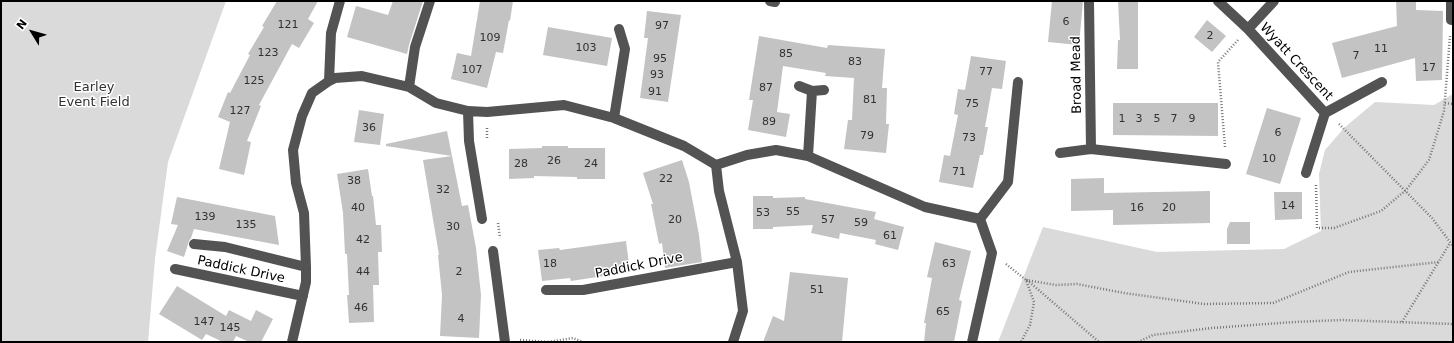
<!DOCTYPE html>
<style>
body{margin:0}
#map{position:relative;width:1454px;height:343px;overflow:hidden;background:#fff;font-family:"DejaVu Sans",sans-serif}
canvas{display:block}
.frame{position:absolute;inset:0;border:2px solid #000;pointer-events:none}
.north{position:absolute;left:12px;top:12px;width:40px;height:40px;-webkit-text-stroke:3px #fff;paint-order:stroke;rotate:307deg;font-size:11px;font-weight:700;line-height:16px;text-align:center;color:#000}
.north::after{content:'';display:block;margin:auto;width:14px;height:18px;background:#000;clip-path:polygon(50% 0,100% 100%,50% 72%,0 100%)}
</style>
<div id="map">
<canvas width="1454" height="343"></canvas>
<div class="frame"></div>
<div class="north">N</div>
</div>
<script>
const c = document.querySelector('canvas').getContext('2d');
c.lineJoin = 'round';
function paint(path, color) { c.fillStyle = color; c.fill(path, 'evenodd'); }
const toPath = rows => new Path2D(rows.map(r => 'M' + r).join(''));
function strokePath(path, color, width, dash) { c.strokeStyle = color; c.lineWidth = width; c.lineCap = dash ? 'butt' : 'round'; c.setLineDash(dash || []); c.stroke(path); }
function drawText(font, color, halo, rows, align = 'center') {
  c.font = font + ' "DejaVu Sans",sans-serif'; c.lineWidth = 3; c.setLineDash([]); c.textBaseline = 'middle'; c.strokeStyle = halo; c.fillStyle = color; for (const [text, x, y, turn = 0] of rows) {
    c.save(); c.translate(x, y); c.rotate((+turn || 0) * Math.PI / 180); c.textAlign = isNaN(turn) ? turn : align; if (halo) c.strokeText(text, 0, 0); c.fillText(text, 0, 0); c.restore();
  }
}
paint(toPath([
 [1,1,226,1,168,162,155,259,148,342,1,342],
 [1453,94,1453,342,998,342,1043,227,1157,252,1284,249,1321,231,1319,174,1325,150,1344,128,1375,102,1434,105]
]), '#dadada');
paint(toPath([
 [277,1,318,1,308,19,314,23,299,48,292,44,259,105,261,106,247,141,251,142,244,175,219,169,230,122,218,117,228,92,230,93,250,55,248,54,264,27,262,26],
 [393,1,423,1,409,45,407,54,347,37,356,6,388,15],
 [480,1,513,1,510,21,509,20,503,53,496,52,487,88,451,79,457,53,471,56],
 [1052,1,1083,1,1079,45,1048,42],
 [1118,1,1138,1,1138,69,1117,69,1118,40,1120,40],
 [1396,1,1416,1,1416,10,1443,11,1442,80,1416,81,1415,58,1342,78,1332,43,1397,26],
 [647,11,681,15,668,102,640,98,648,38,644,38],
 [1207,20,1226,36,1212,52,1194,37],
 [548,27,612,38,607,66,543,55],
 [759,36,827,48,828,45,885,49,882,88,887,88,886,124,889,124,886,153,844,149,848,120,852,120,854,78,825,76,826,73,783,66,777,112,790,114,786,137,748,130,753,100,749,100],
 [971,56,1006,61,1002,89,992,88,985,127,988,127,983,155,980,155,973,188,939,182,944,155,950,156,958,115,954,114,958,89,965,90],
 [1113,103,1218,103,1218,136,1113,135],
 [1267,108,1301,118,1280,184,1246,174],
 [359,110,384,114,380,145,354,142],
 [447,131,452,156,386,146,386,144],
 [542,146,568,146,568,148,605,148,605,179,577,179,577,177,534,176,534,178,509,179,509,149,542,148],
 [452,156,462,206,468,205,476,248,481,295,479,338,440,336,442,295,438,255,439,255,423,160],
 [682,160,689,182,699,235,702,262,665,268,662,243,659,244,651,204,653,204,643,173],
 [368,169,372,196,373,196,376,225,381,225,382,252,378,252,379,285,373,285,374,322,349,323,347,295,349,295,347,254,345,254,343,213,337,174],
 [1104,178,1104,193,1210,191,1210,223,1113,225,1113,210,1071,211,1071,179],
 [1274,192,1302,192,1302,219,1275,220],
 [753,196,773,196,773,198,805,197,805,199,876,212,874,219,904,227,898,250,875,244,876,240,840,233,839,239,811,233,813,225,773,227,773,229,753,229],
 [177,197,275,216,279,245,194,229,191,238,189,241,184,257,167,251,178,225,171,224],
 [1230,222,1250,222,1250,244,1227,244,1227,229],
 [626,241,630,272,571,281,570,278,542,281,538,250,559,248,560,250],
 [935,242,971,251,959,300,962,301,954,342,924,342,926,323,924,323,932,278,927,277],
 [790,272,848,278,842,342,763,342,773,316,784,321],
 [177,286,226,316,229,310,251,321,256,310,273,319,261,342,249,342,236,336,233,342,223,342,206,334,202,340,159,314]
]), '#c3c3c3');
strokePath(toPath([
 [1445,103,1453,104],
 [1339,124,1432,218,1453,246],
 [487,128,487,139],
 [1225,147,1218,62,1238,40],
 [1316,185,1317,228,1334,228,1381,211,1406,190,1429,160,1444,111,1450,36],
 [498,223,500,238],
 [1006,264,1026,280,1034,302,1030,325,1021,342],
 [1026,280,1056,285,1077,284,1124,293,1204,304,1273,303,1349,272,1439,262],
 [1027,280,1099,342],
 [1402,322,1450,243],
 [520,340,547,342],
 [548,342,573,338,583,342],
 [1138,342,1153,335,1212,328,1294,322,1341,320,1453,324]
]), '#757575', 2.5, [1, 2]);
strokePath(toPath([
 [770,1,775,2],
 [1089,1,1091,149,1226,164],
 [1218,1,1248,29,1325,113,1382,82],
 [1451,20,1451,1],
 [1248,29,1274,1],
 [329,81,331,33,340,1],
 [799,86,812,91],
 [409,87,415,47,430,1],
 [468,111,469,141,482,219],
 [614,118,625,49,619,29],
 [1060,153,1091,149],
 [808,156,812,91,824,90],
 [716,165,747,155,776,150,808,156,925,207,980,219,1008,182,1018,82],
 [1306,173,1325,113],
 [194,244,225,247,306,267],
 [493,251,505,342],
 [175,269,303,296],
 [546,290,583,290,737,262],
 [292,342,306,282,306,267,304,213,296,183,293,150,302,116,312,93,329,81,335,78,362,76,409,87,436,103,468,111,487,112,564,105,614,118,684,146,716,165,719,191,737,262,743,311,733,342],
 [972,342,992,253,980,219]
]), '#535353', 10);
drawText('11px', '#313131', null, [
 ["6",1066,22],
 ["121",288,25],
 ["97",662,26],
 ["2",1210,36],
 ["109",490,38],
 ["103",586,48],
 ["11",1381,49],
 ["123",268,53],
 ["85",786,54],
 ["7",1356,56],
 ["95",660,59],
 ["83",855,62],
 ["17",1429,68],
 ["107",472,70],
 ["77",986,72],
 ["93",657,75],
 ["125",254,81],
 ["87",766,88],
 ["91",655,92],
 ["81",870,100],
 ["75",972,104],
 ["127",240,111],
 ["1",1122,119],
 ["3",1139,119],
 ["5",1157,119],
 ["7",1174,119],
 ["9",1192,119],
 ["89",769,122],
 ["36",369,128],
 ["6",1278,133],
 ["79",867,136],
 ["73",969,138],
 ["10",1269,159],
 ["26",554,161],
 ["28",521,164],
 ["24",591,164],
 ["71",959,172],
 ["22",666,179],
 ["38",354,181],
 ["32",443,190],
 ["14",1288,206],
 ["40",358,208],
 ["16",1137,208],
 ["20",1169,208],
 ["55",793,212],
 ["53",763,213],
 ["139",205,217],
 ["20",675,220],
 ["57",828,220],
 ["59",861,223],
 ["135",246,225],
 ["30",453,227],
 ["61",890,236],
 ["42",363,240],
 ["18",550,264],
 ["63",949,264],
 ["44",363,272],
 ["2",459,272],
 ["51",817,290],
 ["46",361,308],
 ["65",943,312],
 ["4",461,319],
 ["147",204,322],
 ["145",230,328]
]);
drawText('13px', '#000', '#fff', [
 ["Wyatt Crescent",1296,62,47],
 ["Broad Mead",1077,75,-91],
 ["Paddick Drive",639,266,-11],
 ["Paddick Drive",241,270,12]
]);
drawText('13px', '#313131', '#fff', [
 ["Earley",94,88],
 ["Event Field",94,103]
]);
</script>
